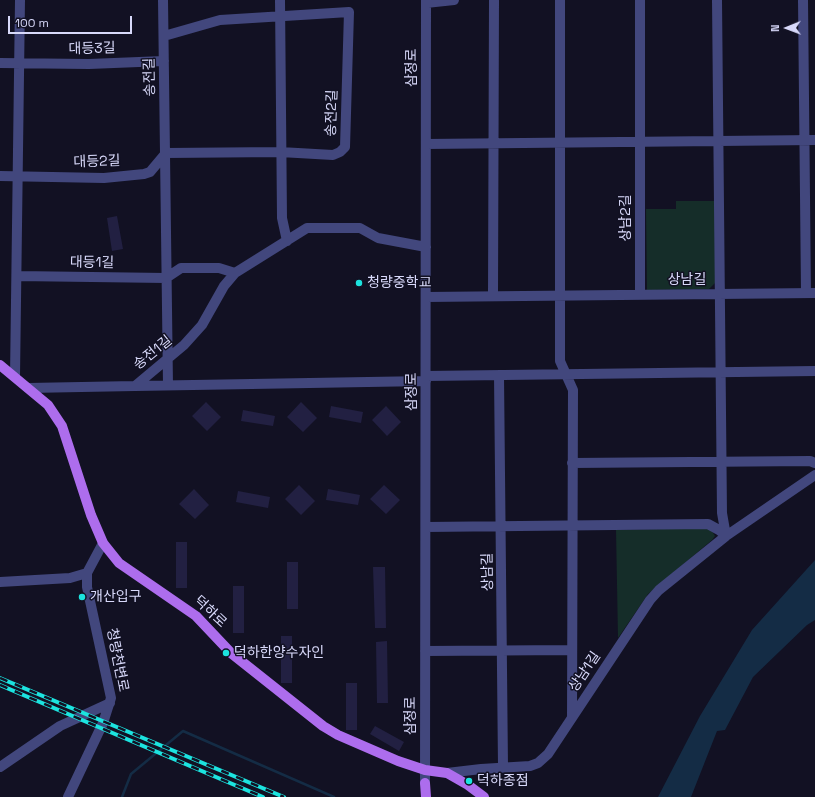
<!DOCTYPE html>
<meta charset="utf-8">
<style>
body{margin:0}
#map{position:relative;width:815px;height:797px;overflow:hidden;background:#121123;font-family:"Space Grotesk",sans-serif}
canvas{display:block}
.north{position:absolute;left:767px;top:8px;width:40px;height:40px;-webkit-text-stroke:3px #121123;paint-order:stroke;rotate:269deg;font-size:11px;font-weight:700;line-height:16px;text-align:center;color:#d8d9fa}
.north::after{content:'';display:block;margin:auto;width:14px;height:18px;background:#d8d9fa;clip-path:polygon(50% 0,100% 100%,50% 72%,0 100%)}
.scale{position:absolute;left:8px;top:16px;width:124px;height:18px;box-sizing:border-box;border:2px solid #d8d9fa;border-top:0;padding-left:5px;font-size:12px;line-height:14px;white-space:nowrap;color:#d8d9fa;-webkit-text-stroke:3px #121123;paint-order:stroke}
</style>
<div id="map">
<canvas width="815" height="797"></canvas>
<div class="north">N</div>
<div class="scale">100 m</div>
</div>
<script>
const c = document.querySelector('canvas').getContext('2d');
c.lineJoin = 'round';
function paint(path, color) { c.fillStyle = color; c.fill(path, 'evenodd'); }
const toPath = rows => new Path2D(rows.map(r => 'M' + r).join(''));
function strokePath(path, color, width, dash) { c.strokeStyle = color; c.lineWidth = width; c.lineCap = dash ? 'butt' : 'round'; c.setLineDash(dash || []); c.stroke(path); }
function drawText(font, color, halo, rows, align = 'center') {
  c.font = font + ' "Space Grotesk","Noto Sans KR",sans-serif'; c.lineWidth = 3; c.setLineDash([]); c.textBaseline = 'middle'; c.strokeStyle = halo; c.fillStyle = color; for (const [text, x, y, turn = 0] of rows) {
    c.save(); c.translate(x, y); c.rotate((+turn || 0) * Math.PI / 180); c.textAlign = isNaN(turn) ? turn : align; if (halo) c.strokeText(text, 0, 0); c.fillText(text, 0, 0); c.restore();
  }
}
paint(toPath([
 [676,201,715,201,716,282,709,289,647,290,646,209,676,209],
 [710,528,715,536,712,540,648,594,618,638,616,530]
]), '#152d29');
paint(toPath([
 [815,560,815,620,807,625,753,677,725,730,717,731,691,797,658,797,700,716,752,630]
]), '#142c45');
strokePath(toPath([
 [122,797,131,774,183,731,334,797]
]), '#142c45', 2.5);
paint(toPath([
 [117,216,123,249,112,251,107,218],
 [206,402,221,417,207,431,192,416],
 [301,402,317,418,303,432,287,417],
 [331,406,363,412,361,423,329,417],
 [386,406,401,422,387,436,372,420],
 [243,410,275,416,273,426,241,421],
 [299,485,315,501,301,515,285,499],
 [384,485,400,500,386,514,370,499],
 [194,489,209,505,195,519,179,504],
 [328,489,360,495,358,505,326,500],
 [238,491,270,497,268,508,236,502],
 [176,542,187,542,187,588,176,588],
 [287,562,298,562,298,609,287,609],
 [373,567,385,567,386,628,375,628],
 [233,586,244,586,244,633,233,633],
 [281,636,292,636,292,683,281,683],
 [387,641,388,703,377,703,376,642],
 [346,683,357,683,357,730,346,730],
 [375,726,404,742,399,751,370,734]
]), '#222042');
strokePath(toPath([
 [163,0,168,385],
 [280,0,282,218,287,241],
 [560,0,560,361,573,390,572,717],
 [640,0,640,294],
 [717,0,722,513,726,536],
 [803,0,806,293],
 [426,3,454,0],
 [164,36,220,20,349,12,345,147,340,152,333,155,280,152,166,153],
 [0,63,89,64,164,61],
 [426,144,815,140],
 [0,176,104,178,144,174,150,172,166,153],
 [17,276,166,278,181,268,219,268,235,273],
 [493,296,494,0],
 [426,297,815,293],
 [499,375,503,767],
 [426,376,815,371],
 [15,377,20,0],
 [135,386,426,381],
 [28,388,135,386,184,345,202,325,224,286,235,273,307,228,360,228,378,238,426,247],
 [572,463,810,461,815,463],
 [426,527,708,524,719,530,726,536],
 [0,582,70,578,87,573],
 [425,651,572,650],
 [0,767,60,726,110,703],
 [447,773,481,769,530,766,538,763,548,754,650,600,659,590,726,536,815,475],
 [425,783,426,0],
 [68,797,103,723,111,698,87,587,87,573,103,543]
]), '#42477d', 10);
strokePath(toPath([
 [0,365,48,405,62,426,91,515,103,543,119,563,196,616,231,653,323,726,338,735,398,761,425,770,447,773,468,785,484,797],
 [425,783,426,797]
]), '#ad6ded', 10);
const rail = toPath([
 [0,678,284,797],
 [0,685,263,797]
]);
strokePath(rail, '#1ce3df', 4);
strokePath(rail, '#121123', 2.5, [8]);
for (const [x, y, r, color] of [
 [359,283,4,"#1ce3df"],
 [82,597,4,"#1ce3df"],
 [226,653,4,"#1ce3df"],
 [469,781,4,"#1ce3df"]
]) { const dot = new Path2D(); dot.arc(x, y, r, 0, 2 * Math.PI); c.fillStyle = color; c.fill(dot); strokePath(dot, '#121123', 1.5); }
drawText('14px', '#d8d9fa', '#121123', [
 ["대등3길",92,49,-1],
 ["삼정로",412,68,-90],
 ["송전길",150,77,-91],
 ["송전2길",332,113,-88],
 ["대등2길",97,162,-2],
 ["상남2길",626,218,-90],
 ["대등1길",92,263,1],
 ["상남길",687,280],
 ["송전1길",153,353,-39],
 ["삼정로",412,392,-90],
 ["상남길",488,572,-91],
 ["덕하로",210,612,43],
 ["청량천변로",117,660,79],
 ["상남1길",585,672,-56],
 ["삼정로",411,716,-90]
]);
drawText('14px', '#d8d9fa', '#121123', [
 ["청량중학교",367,283],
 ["개산입구",90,597],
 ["덕하한양수자인",234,653],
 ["덕하종점",477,781]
], 'left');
</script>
